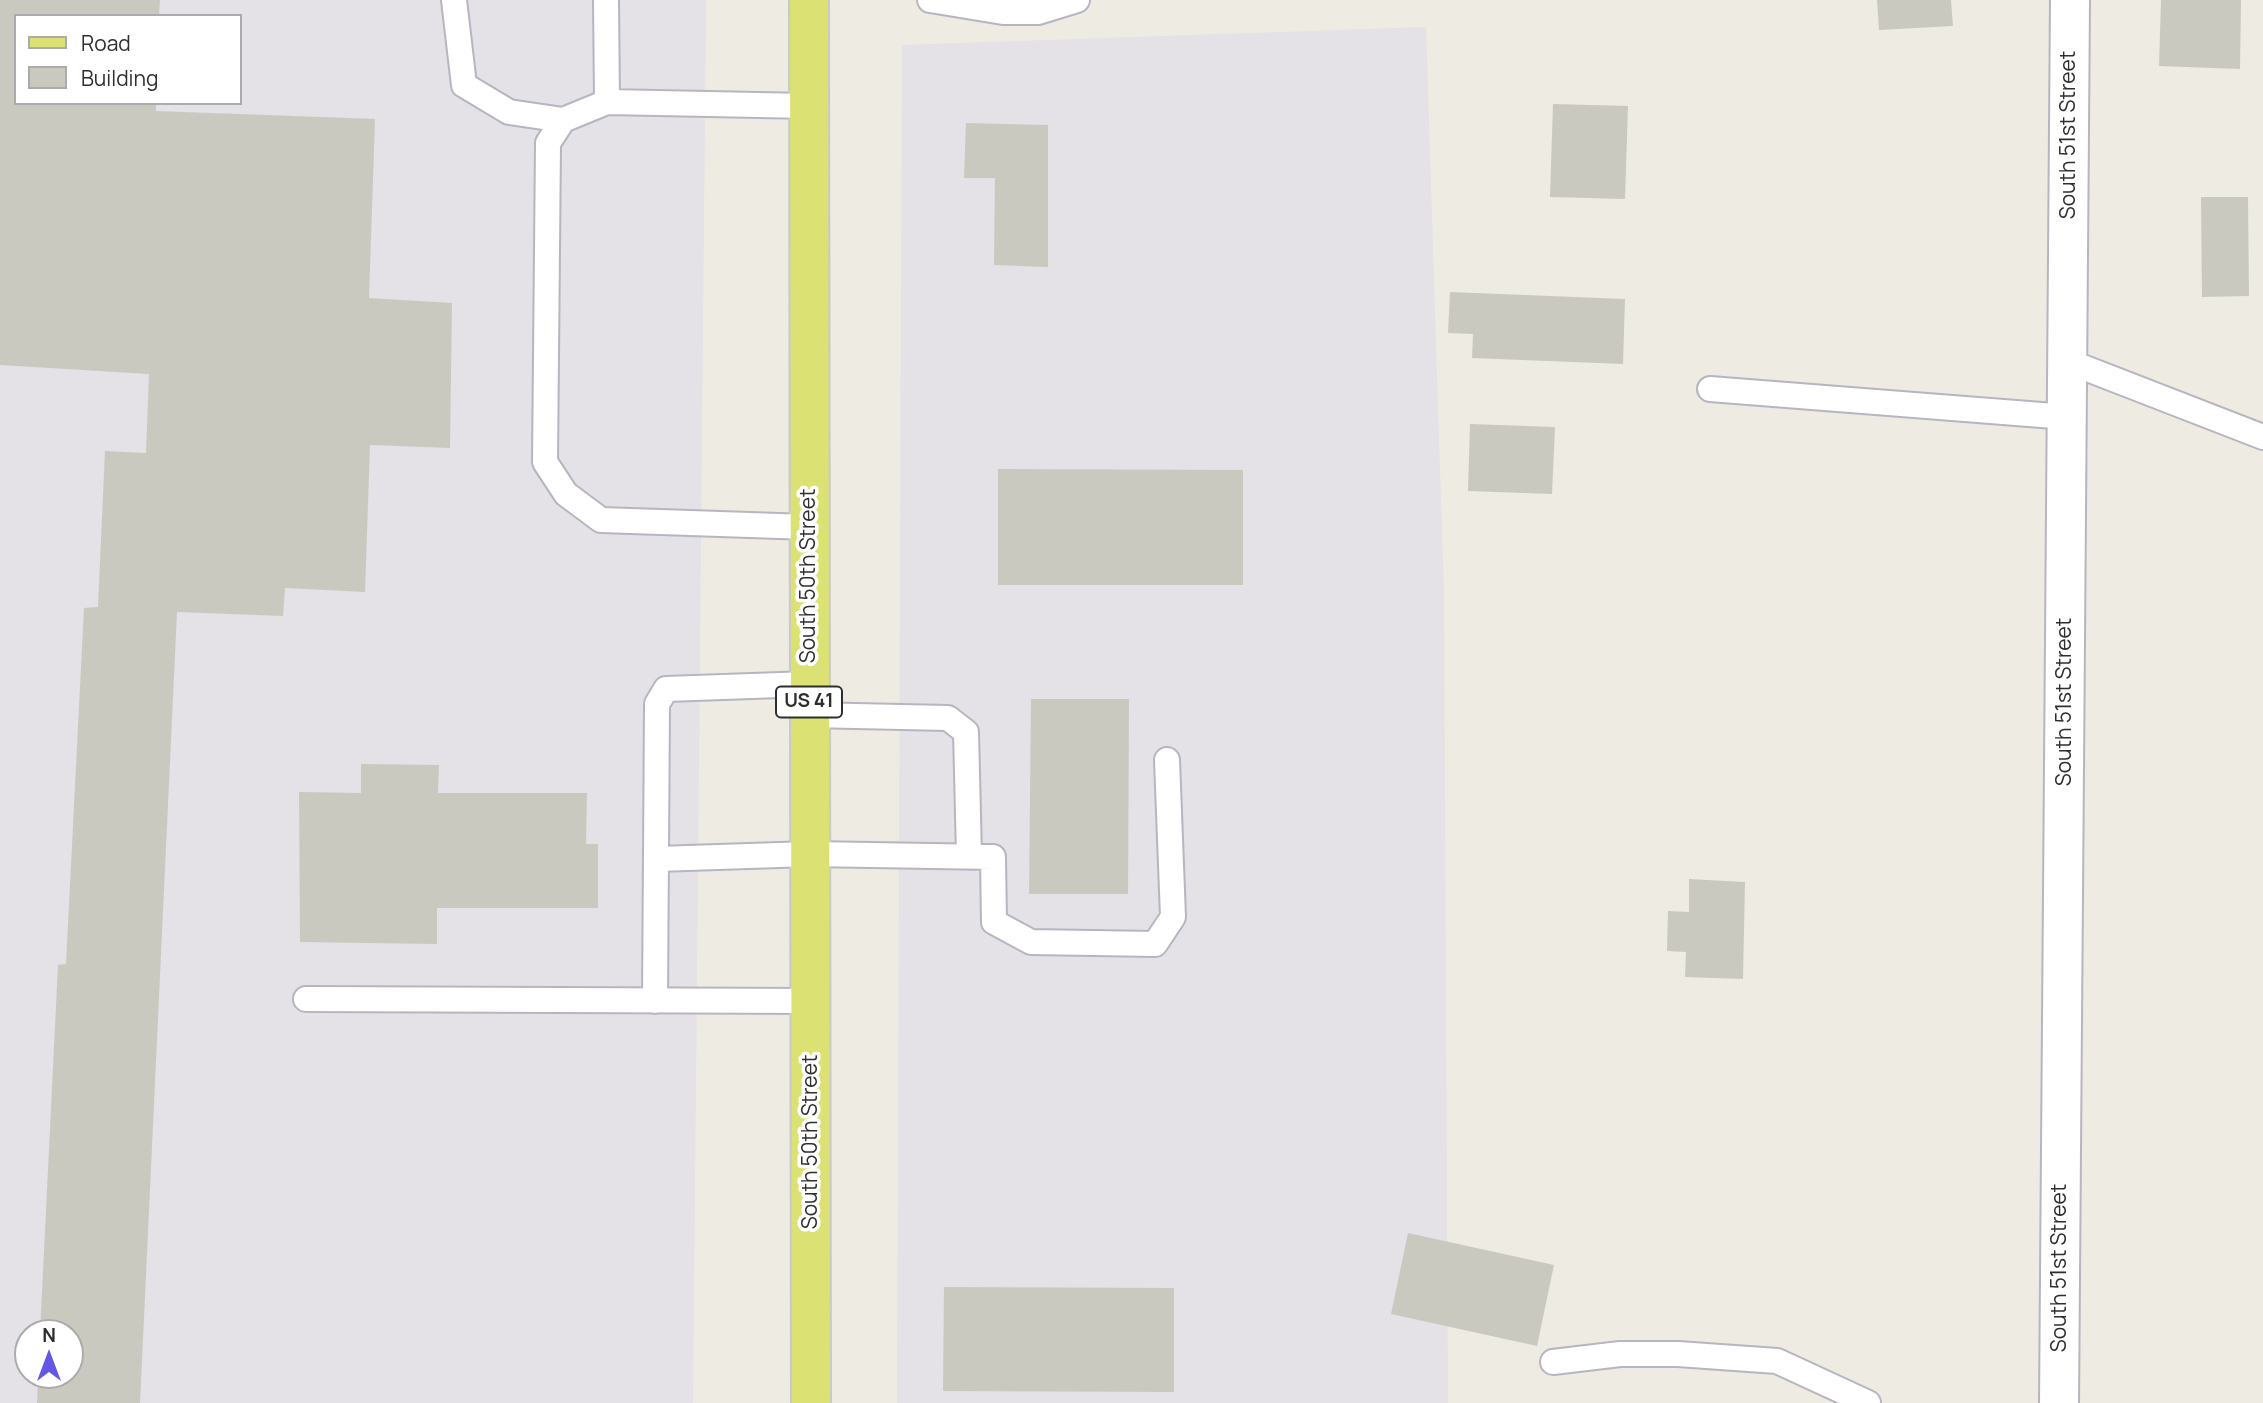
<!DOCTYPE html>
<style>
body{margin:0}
#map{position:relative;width:2263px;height:1403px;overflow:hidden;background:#edebe2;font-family:Manrope,sans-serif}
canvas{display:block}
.legend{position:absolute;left:14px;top:14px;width:228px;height:91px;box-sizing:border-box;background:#fff;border:2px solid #ababab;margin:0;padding:9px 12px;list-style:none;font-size:21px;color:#2e2e2e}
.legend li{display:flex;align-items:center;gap:14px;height:35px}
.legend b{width:35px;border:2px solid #ababab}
.north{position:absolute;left:14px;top:1319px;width:70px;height:70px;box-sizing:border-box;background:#fff;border:2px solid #ababab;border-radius:50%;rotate:0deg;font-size:19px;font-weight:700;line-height:28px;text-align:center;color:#2e2e2e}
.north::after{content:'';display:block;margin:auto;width:24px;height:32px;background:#6557e5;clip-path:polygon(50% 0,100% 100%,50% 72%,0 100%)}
</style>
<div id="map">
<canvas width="2263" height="1403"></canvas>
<ul class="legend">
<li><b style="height:9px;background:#dce173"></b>Road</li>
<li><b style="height:19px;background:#cac9c0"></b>Building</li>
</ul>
<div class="north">N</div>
</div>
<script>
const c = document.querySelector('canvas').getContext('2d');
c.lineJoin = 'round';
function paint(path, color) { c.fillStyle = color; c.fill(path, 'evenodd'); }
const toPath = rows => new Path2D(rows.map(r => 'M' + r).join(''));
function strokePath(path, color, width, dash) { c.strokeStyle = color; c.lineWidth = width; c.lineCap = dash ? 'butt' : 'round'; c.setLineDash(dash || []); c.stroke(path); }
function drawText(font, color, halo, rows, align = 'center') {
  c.font = font + ' Manrope,sans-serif'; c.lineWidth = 7; c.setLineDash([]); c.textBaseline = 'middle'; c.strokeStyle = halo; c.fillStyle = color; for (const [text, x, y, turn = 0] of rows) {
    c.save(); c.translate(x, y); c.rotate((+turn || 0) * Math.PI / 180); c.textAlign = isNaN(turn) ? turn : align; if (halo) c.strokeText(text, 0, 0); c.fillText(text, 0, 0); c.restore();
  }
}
paint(toPath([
 [0,0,706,0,693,1403,0,1403],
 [16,16,240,16,240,103,16,103],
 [28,1333,70,1333,70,1375,28,1375],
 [1426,27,1444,597,1448,1403,897,1403,902,45]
]), '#e4e1e7');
paint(toPath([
 [0,0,160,0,159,16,16,16,16,103,156,103,156,111,375,119,369,298,452,303,450,448,370,445,365,592,285,588,283,616,177,612,140,1403,37,1403,38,1375,70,1375,70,1333,40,1333,58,965,66,964,84,608,98,607,105,451,146,453,149,374,0,365],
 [1877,0,1951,0,1953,26,1879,30],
 [2161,0,2241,0,2240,69,2159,66],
 [1553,104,1628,106,1625,199,1550,197],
 [966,123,1048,125,1048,267,994,265,995,178,964,178],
 [2201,197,2248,197,2249,296,2202,297],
 [1450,292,1625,299,1623,364,1472,358,1473,334,1448,333],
 [1470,424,1555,427,1552,494,1468,491],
 [998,469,1243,470,1243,585,998,585],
 [1031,699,1129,699,1128,894,1029,894],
 [361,764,439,765,438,793,587,793,586,844,598,844,598,908,437,908,437,944,300,942,299,792,361,793],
 [1689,879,1745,882,1743,979,1685,977,1686,952,1667,951,1668,911,1689,912],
 [1408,1233,1554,1265,1537,1346,1391,1314],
 [944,1287,1174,1288,1174,1392,943,1391]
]), '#cac9c0');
const lane = toPath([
 [454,0,464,85,509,112,563,120],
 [606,0,607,102],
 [930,0,1003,12,1038,12,1077,0],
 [809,106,607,102,563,120,548,143,545,462,566,494,601,520,809,527],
 [2067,361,2263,437],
 [1710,389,2067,417],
 [809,715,948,718,966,732,969,856],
 [657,859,810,854,993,857,994,922,1031,942,1155,944,1173,917,1167,760],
 [306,999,811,1001],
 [655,1001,657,704,666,689,809,684],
 [1553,1362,1620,1354,1678,1354,1777,1361,1868,1403]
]);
const street = toPath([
 [2059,1403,2070,0]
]);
const primary = toPath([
 [809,0,811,1403]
]);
strokePath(lane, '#b7b5c0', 28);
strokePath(street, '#b7b5c0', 42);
strokePath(primary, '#c9c9c9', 42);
strokePath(lane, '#fff', 24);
strokePath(street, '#fff', 38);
strokePath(primary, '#dce173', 38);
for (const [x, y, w] of [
 [809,702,66]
]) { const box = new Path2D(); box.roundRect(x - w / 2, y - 15.5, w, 31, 5); c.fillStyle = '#fff'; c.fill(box); strokePath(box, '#2e2e2e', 2); }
drawText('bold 19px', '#2e2e2e', null, [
 ["US 41",809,702]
]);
drawText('21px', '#2e2e2e', '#fff', [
 ["South 51st Street",2069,135,-90],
 ["South 50th Street",809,576,-90],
 ["South 51st Street",2065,702,-90],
 ["South 50th Street",811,1142,-90],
 ["South 51st Street",2060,1268,-90]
]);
</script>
